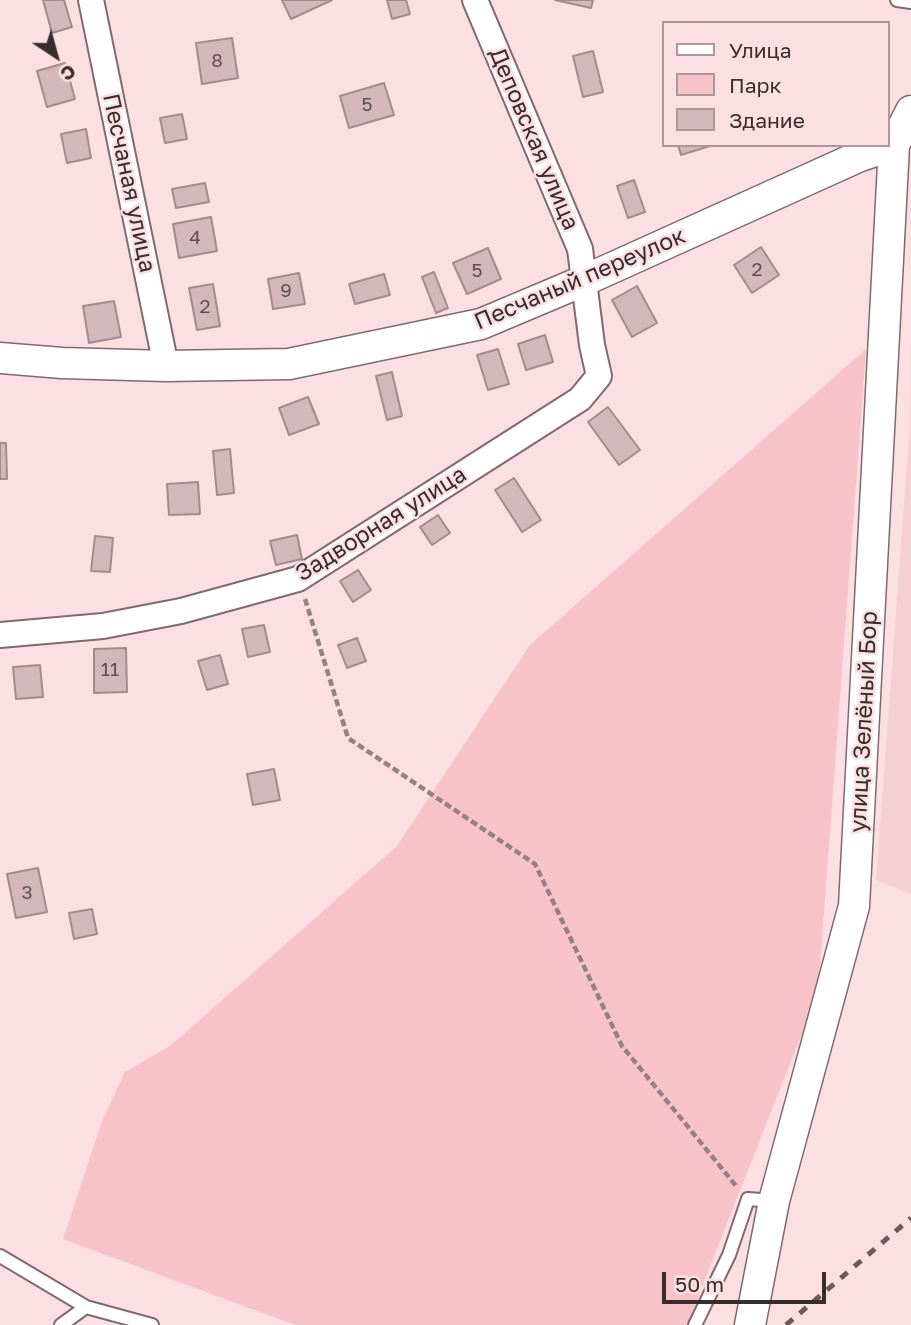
<!DOCTYPE html>
<meta charset="utf-8">
<style>
body{margin:0}
#map{position:relative;width:911px;height:1325px;overflow:hidden;background:#fbdfe3;font-family:"Golos Text",sans-serif}
canvas{display:block}
.legend{position:absolute;left:662px;top:21px;width:228px;height:126px;box-sizing:border-box;background:#fbdfe3;border:2px solid #ad979b;margin:0;padding:9px 12px;list-style:none;font-size:21px;color:#372c2e}
.legend li{display:flex;align-items:center;gap:14px;height:35px}
.legend b{width:35px;border:2px solid #ad979b}
.north{position:absolute;left:21px;top:21px;width:70px;height:70px;-webkit-text-stroke:5px #fbdfe3;paint-order:stroke;rotate:144deg;font-size:19px;font-weight:700;line-height:28px;text-align:center;color:#372c2e}
.north::after{content:'';display:block;margin:auto;width:24px;height:32px;background:#372c2e;clip-path:polygon(50% 0,100% 100%,50% 72%,0 100%)}
.scale{position:absolute;left:662px;top:1272px;width:164px;height:32px;box-sizing:border-box;border:4px solid #372c2e;border-top:0;padding-left:9px;font-size:21px;line-height:24px;white-space:nowrap;color:#372c2e;-webkit-text-stroke:5px #fbdfe3;paint-order:stroke}
</style>
<div id="map">
<canvas width="911" height="1325"></canvas>
<ul class="legend">
<li><b style="height:9px;background:#fff"></b>Улица</li>
<li><b style="height:19px;background:#f8c2cb"></b>Парк</li>
<li><b style="height:19px;background:#d3b7bc"></b>Здание</li>
</ul>
<div class="north">С</div>
<div class="scale">50 m</div>
</div>
<script>
const c = document.querySelector('canvas').getContext('2d');
c.lineJoin = 'round';
function paint(path, color) { c.fillStyle = color; c.fill(path, 'evenodd'); }
const toPath = rows => new Path2D(rows.map(r => 'M' + r).join(''));
function strokePath(path, color, width, dash) { c.strokeStyle = color; c.lineWidth = width; c.lineCap = dash ? 'butt' : 'round'; c.setLineDash(dash || []); c.stroke(path); }
function drawText(font, color, halo, rows, align = 'center') {
  c.font = font + ' "Golos Text",sans-serif'; c.lineWidth = 5; c.setLineDash([]); c.textBaseline = 'middle'; c.strokeStyle = halo; c.fillStyle = color; for (const [text, x, y, turn = 0] of rows) {
    c.save(); c.translate(x, y); c.rotate((+turn || 0) * Math.PI / 180); c.textAlign = isNaN(turn) ? turn : align; if (halo) c.strokeText(text, 0, 0); c.fillText(text, 0, 0); c.restore();
  }
}
paint(toPath([
 [911,342,911,894,876,880,910,424]
]), '#f4d0d6');
paint(toPath([
 [866,349,818,993,687,1325,295,1325,63,1239,102,1121,125,1072,170,1046,397,846,530,645]
]), '#f8c2cb');
const building = toPath([
 [43,0,64,0,72,27,52,33,43,0],
 [282,0,332,0,291,19,282,0],
 [387,0,406,0,410,14,392,19,387,0],
 [555,0,593,0,591,8,555,0],
 [232,38,238,78,202,84,196,43,232,38],
 [593,51,603,92,583,97,573,56,593,51],
 [65,63,75,99,47,107,37,71,65,63],
 [384,83,394,115,349,128,340,96,384,83],
 [182,114,187,139,165,143,160,118,182,114],
 [86,129,91,158,67,163,61,134,86,129],
 [678,145,709,145,710,146,681,155,678,145],
 [634,180,645,212,628,218,617,186,634,180],
 [205,183,209,202,176,208,172,189,205,183],
 [211,217,217,251,179,258,173,224,211,217],
 [761,247,779,275,752,293,734,265,761,247],
 [488,248,501,279,467,294,453,263,488,248],
 [434,272,448,308,436,313,422,277,434,272],
 [299,273,305,304,273,309,268,279,299,273],
 [384,274,390,295,355,304,349,284,384,274],
 [213,284,220,326,197,330,189,288,213,284],
 [637,286,657,323,632,337,612,300,637,286],
 [114,301,121,337,89,343,83,306,114,301],
 [545,335,553,362,526,370,518,344,545,335],
 [498,349,509,384,488,390,477,355,498,349],
 [392,372,402,416,387,420,376,376,392,372],
 [308,397,319,424,289,435,279,408,308,397],
 [608,407,640,450,619,465,588,422,608,407],
 [0,443,6,443,7,479,0,479,0,443],
 [230,449,234,493,217,495,213,451,230,449],
 [514,478,541,520,522,532,495,490,514,478],
 [198,482,200,514,169,515,167,484,198,482],
 [438,515,450,533,432,545,420,527,438,515],
 [297,535,302,559,276,565,270,541,297,535],
 [95,536,113,538,110,572,91,571,95,536],
 [358,570,371,590,353,602,340,581,358,570],
 [264,625,270,652,248,657,242,629,264,625],
 [357,638,366,661,347,668,338,645,357,638],
 [126,648,127,692,94,693,94,649,126,648],
 [220,655,228,684,207,690,198,661,220,655],
 [40,665,43,697,16,699,13,667,40,665],
 [274,769,280,800,253,805,247,774,274,769],
 [38,868,47,912,16,918,7,874,38,868],
 [92,909,97,934,74,939,69,913,92,909]
]);
paint(building, '#d3b7bc');
strokePath(building, '#a48a8e', 2);
const service = toPath([
 [897,0,911,2],
 [0,1256,86,1307,152,1325],
 [61,1325,86,1307],
 [695,1325,729,1255,748,1199,774,1201]
]);
const minor = toPath([
 [91,0,166,366],
 [0,635,103,626,181,611,298,579,580,399,599,376,592,345,580,249,475,0]
]);
const tertiary = toPath([
 [0,358,62,363,166,366,289,364,481,324,583,281,860,156,894,145],
 [750,1325,774,1201,854,906,894,145,911,111]
]);
strokePath(service, '#82696d', 16);
strokePath(minor, '#82696d', 28);
strokePath(tertiary, '#82696d', 33);
strokePath(toPath([
 [305,599,348,738,535,864,622,1046,737,1187]
]), '#948184', 4.5, [7, 3.5]);
strokePath(service, '#fff', 12);
strokePath(minor, '#fff', 24);
strokePath(tertiary, '#fff', 30);
strokePath(toPath([
 [786,1325,911,1218]
]), '#695a5c', 5, [9, 9]);
drawText('19px', '#5e4f52', null, [
 ["8",217,61],
 ["5",367,105],
 ["4",195,238],
 ["2",757,270],
 ["5",477,271],
 ["9",286,291],
 ["2",205,307],
 ["11",110,670],
 ["3",27,893]
]);
drawText('23px', '#372c2e', '#fbdfe3', [
 ["Деповская улица",534,139,67],
 ["Песчаная улица",129,183,78],
 ["Песчаный переулок",580,279,-23],
 ["Задворная улица",381,524,-32],
 ["улица Зелёный Бор",864,722,-87]
]);
</script>
